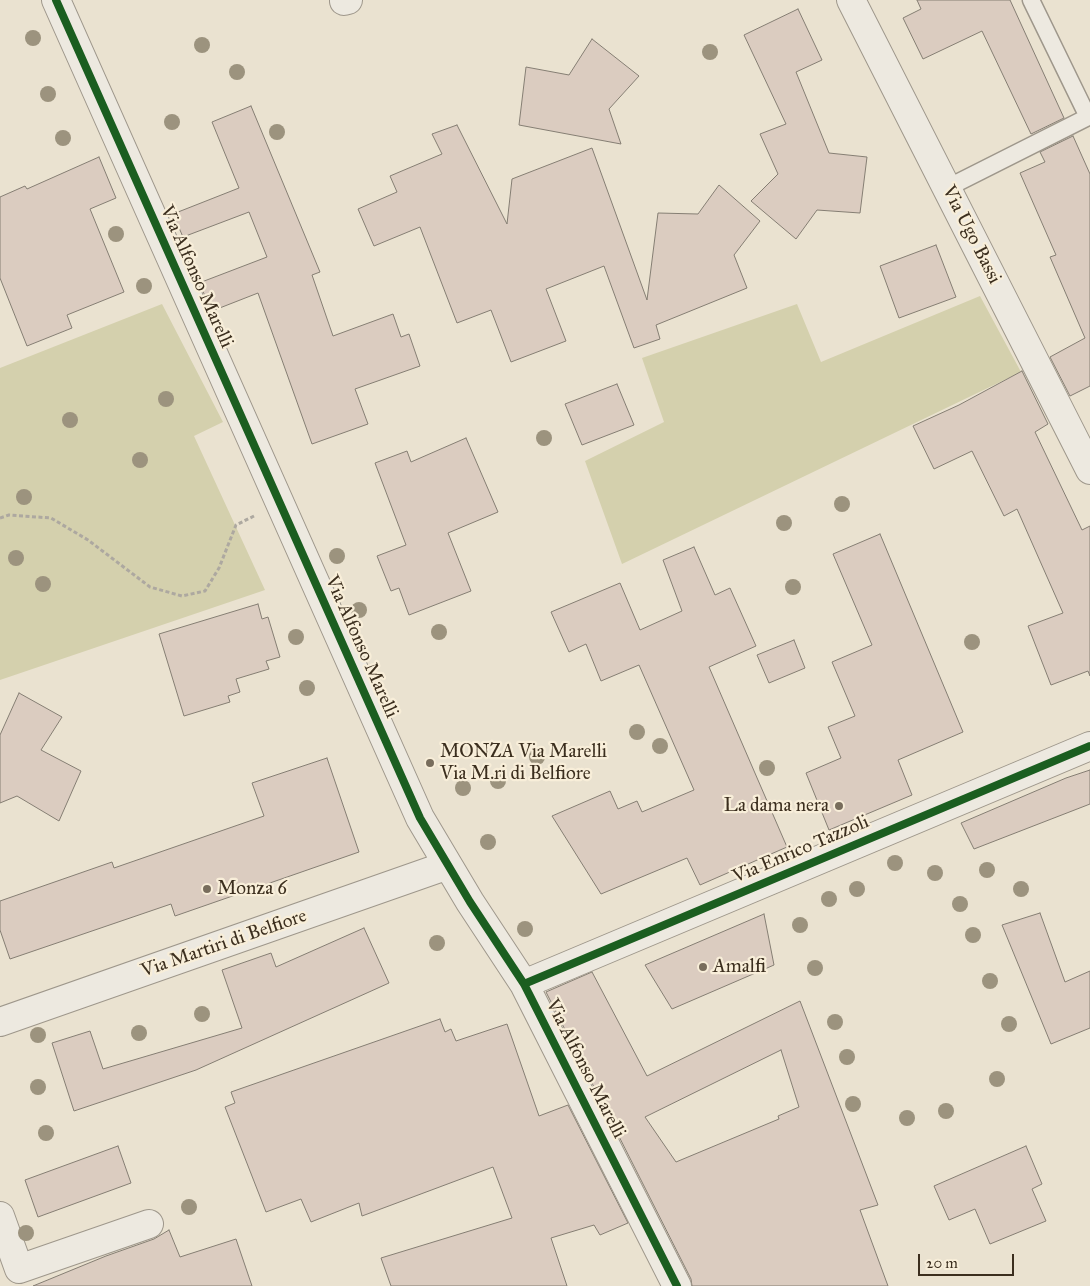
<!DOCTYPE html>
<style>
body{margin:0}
#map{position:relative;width:1090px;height:1286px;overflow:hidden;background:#eae2d0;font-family:"IM FELL Great Primer",serif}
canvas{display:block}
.scale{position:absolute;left:918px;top:1254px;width:96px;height:22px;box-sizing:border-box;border:2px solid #3b2e1e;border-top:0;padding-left:6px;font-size:15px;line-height:18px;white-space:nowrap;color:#3b2e1e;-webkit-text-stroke:4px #f8eed9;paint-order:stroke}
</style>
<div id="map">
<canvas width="1090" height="1286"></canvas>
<div class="scale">20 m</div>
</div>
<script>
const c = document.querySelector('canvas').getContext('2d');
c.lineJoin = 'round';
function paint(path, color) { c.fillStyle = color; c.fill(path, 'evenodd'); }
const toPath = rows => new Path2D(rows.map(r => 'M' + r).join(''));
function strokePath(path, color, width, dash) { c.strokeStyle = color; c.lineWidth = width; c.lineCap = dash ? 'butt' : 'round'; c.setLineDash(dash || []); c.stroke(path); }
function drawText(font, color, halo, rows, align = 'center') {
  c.font = font + ' "IM FELL Great Primer",serif'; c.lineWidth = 4.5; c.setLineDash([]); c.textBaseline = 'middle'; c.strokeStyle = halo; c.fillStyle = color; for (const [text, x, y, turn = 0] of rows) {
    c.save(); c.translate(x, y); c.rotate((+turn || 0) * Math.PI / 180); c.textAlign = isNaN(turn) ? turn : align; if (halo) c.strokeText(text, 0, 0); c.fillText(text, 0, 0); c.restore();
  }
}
paint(toPath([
 [980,296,1021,372,622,564,585,461,664,422,642,358,797,304,821,362],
 [162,304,223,422,194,436,265,590,0,680,0,368]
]), '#d4d0ad');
const building = toPath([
 [917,0,1010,0,1064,118,1031,134,982,31,923,59,903,18,921,9,917,0],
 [798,9,822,60,796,72,829,153,867,157,860,213,817,210,796,239,751,201,778,174,760,134,786,124,744,35,798,9],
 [592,39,639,76,609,109,621,144,519,125,526,67,569,75,592,39],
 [251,106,320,272,312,275,333,336,393,314,401,337,409,334,420,366,355,389,368,424,312,444,258,293,212,311,199,283,267,257,249,212,183,237,173,214,239,188,212,122,251,106],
 [457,125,507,224,512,179,592,148,647,300,658,213,698,214,719,185,760,221,734,255,747,288,656,325,660,339,634,348,604,266,546,289,566,341,511,362,491,310,457,323,420,227,374,246,358,209,397,192,390,176,442,154,432,134,457,125],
 [1073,136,1090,174,1090,386,1070,396,1050,357,1085,338,1050,257,1056,255,1020,173,1045,162,1040,152,1073,136],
 [99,157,116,198,90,209,124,292,67,315,72,328,27,346,0,278,0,197,25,186,27,189,99,157],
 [936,245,956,297,899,318,880,266,936,245],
 [1022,371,1048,424,1035,432,1082,530,1090,526,1090,676,1088,671,1051,685,1028,626,1063,613,1017,509,1004,516,972,451,934,469,913,426,959,405,1022,371],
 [617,384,634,425,582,445,565,404,617,384],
 [466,438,498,512,448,533,471,591,409,615,399,588,391,591,377,556,406,545,375,463,407,451,411,462,466,438],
 [880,534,963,732,898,760,912,795,829,830,806,773,841,758,828,727,855,716,832,662,872,645,833,554,880,534],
 [694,547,715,595,730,588,756,646,709,667,787,847,700,885,687,858,601,894,552,816,610,791,618,809,637,801,642,812,694,790,639,665,601,681,586,644,569,652,551,612,620,583,640,630,682,611,663,560,694,547],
 [258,604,262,619,268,617,280,657,266,661,269,669,236,679,240,692,228,696,230,702,184,716,159,634,258,604],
 [794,640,805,668,769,683,757,655,794,640],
 [19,693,62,717,41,750,81,771,59,821,17,796,0,803,0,735,19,693],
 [327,758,359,852,175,916,171,904,10,959,0,930,0,901,112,862,114,868,264,816,252,783,327,758],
 [1090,770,1090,804,974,849,961,823,1066,778,1090,770],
 [1040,913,1065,982,1090,971,1090,1028,1051,1044,1002,925,1040,913],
 [764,914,774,965,672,1009,645,965,764,914],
 [364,928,389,983,196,1070,74,1111,52,1043,90,1031,103,1069,242,1028,222,970,271,953,276,967,364,928],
 [592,972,647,1076,800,1001,878,1205,860,1210,888,1286,692,1286,691,1279,546,992,592,972],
 [781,1050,799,1107,778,1116,779,1119,676,1162,645,1117,781,1050],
 [440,1019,445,1032,451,1029,456,1041,507,1024,539,1116,568,1105,628,1223,600,1235,594,1225,551,1238,567,1286,391,1286,381,1258,512,1218,493,1167,362,1216,359,1203,311,1222,301,1199,266,1212,225,1107,235,1103,231,1092,440,1019],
 [118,1146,131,1183,38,1217,25,1180,118,1146],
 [1026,1146,1042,1184,1032,1189,1046,1221,990,1244,975,1209,949,1220,934,1186,1026,1146],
 [169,1230,180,1257,236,1239,252,1286,33,1286,106,1256,154,1239,169,1230]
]);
paint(building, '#dbccc0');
strokePath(building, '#857e73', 1);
const service = toPath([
 [947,188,1088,117,1031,0]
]);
const minor = toPath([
 [56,0,420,818,470,902,524,984,677,1286],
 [851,0,1090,470],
 [344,1,348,0],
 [524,984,1090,746],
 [0,1022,448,865],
 [0,1216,19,1269,149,1224]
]);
strokePath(service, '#9e978b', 19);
strokePath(minor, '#9e978b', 30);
strokePath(toPath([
 [0,518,9,515,51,518,88,540,150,587,182,596,205,591,219,568,236,525,254,516]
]), '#ada8a0', 3, [4, 2.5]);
strokePath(service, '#ede9e0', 16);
strokePath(minor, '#ede9e0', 28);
strokePath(toPath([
 [56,0,420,818,470,902,524,984,677,1286],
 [524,984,1090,746]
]), '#1b5e20', 8);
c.fillStyle = '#9c937e';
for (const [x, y] of [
 [33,38],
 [202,45],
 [710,52],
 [237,72],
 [48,94],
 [172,122],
 [277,132],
 [63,138],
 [116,234],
 [144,286],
 [166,399],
 [70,420],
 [544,438],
 [140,460],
 [24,497],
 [842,504],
 [784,523],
 [337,556],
 [16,558],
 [43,584],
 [793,587],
 [359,610],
 [439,632],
 [296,637],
 [972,642],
 [307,688],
 [637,732],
 [660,746],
 [537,757],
 [767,768],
 [498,781],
 [463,788],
 [488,842],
 [895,863],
 [987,870],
 [935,873],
 [857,889],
 [1021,889],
 [829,899],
 [960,904],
 [800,925],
 [525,929],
 [973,935],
 [437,943],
 [815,968],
 [990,981],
 [202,1014],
 [835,1022],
 [1009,1024],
 [139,1033],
 [38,1035],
 [847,1057],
 [997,1079],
 [38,1087],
 [853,1104],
 [946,1111],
 [907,1118],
 [46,1133],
 [189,1207],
 [26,1233]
]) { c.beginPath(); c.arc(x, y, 8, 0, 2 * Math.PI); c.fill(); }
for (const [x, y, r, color] of [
 [430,763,5,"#786d5c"],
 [839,806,5,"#786d5c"],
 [207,889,5,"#786d5c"],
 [703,967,5,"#786d5c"]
]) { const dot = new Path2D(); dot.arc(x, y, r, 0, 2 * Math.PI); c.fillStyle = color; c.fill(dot); strokePath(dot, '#f8eed9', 2); }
drawText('19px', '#3b2e1e', '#f8eed9', [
 ["Via Ugo Bassi",971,235,63],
 ["Via Alfonso Marelli",196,277,66],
 ["Via Alfonso Marelli",361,647,66],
 ["Via Enrico Tazzoli",801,850,-23],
 ["Via Martiri di Belfiore",224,944,-19],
 ["Via Alfonso Marelli",585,1069,63]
]);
drawText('19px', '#3b2e1e', '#f8eed9', [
 ["MONZA Via Marelli",440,752],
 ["Via M.ri di Belfiore",440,774],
 ["La dama nera",829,806,"right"],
 ["Monza 6",217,889],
 ["Amalfi",713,967]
], 'left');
</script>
